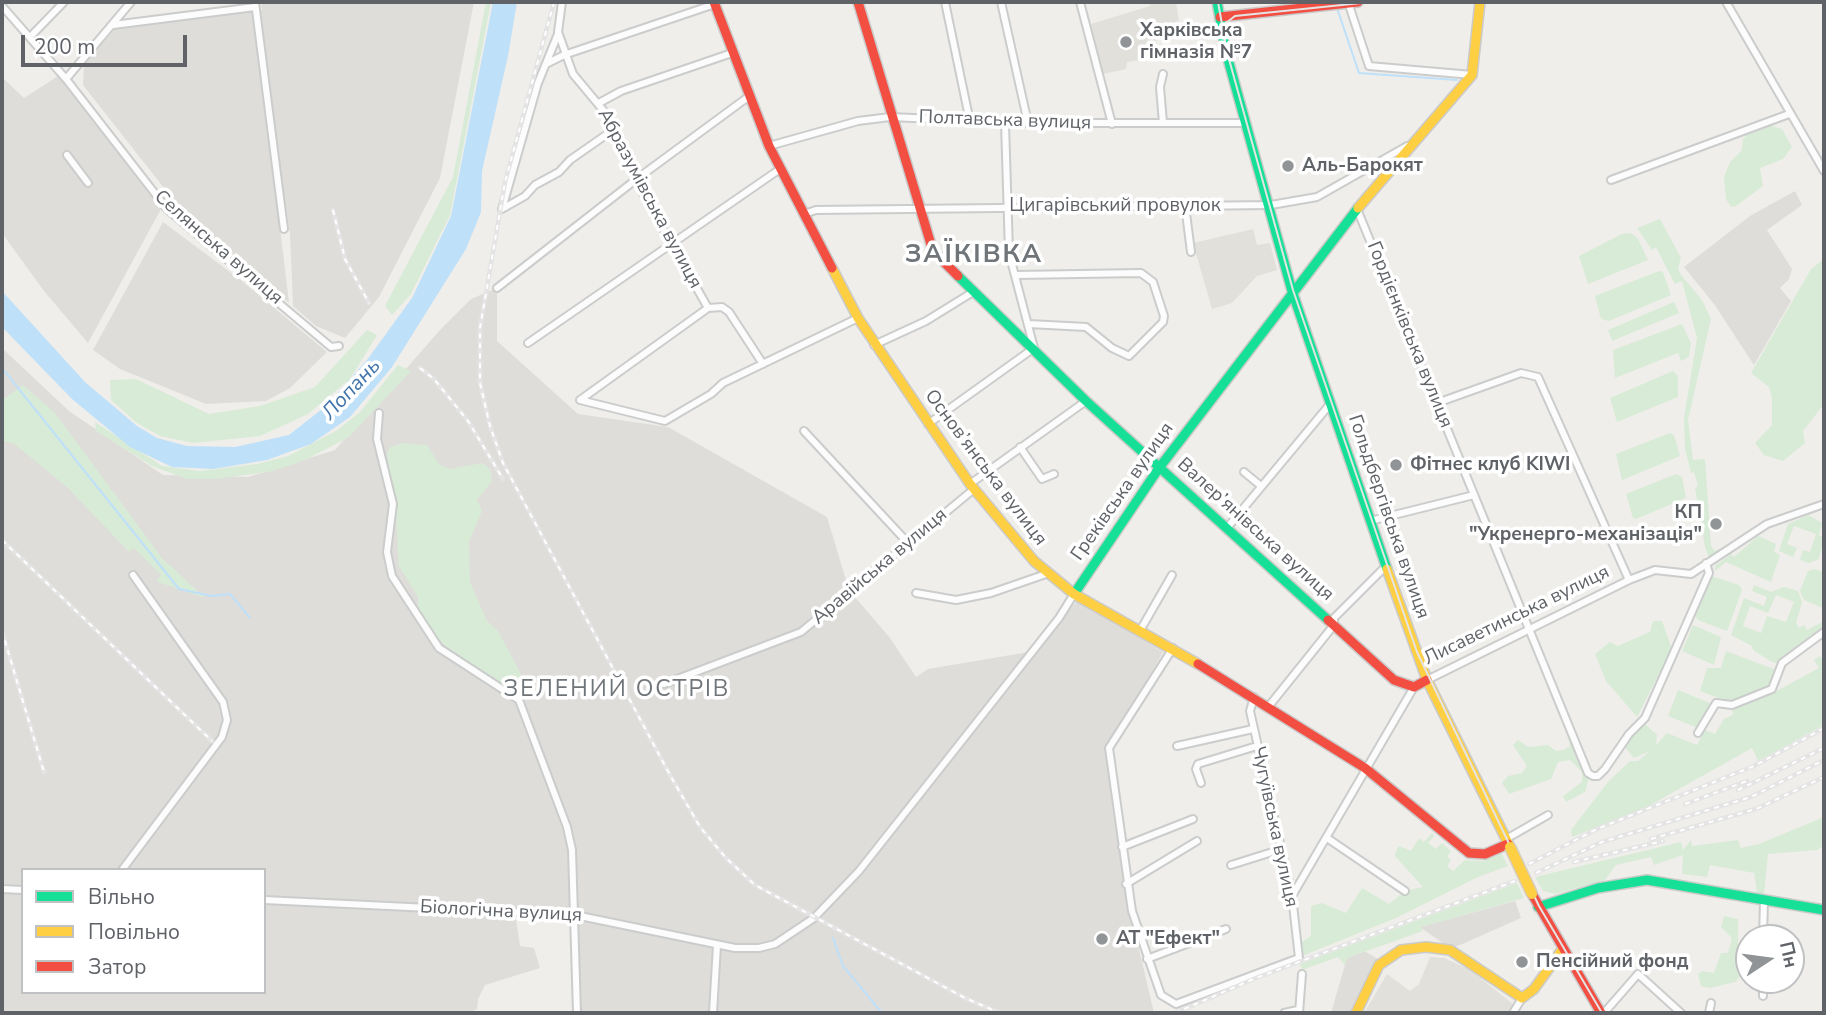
<!DOCTYPE html>
<meta charset="utf-8">
<style>
body{margin:0}
#map{position:relative;width:1826px;height:1015px;overflow:hidden;background:#efeeea;font-family:"Nunito Sans",sans-serif}
canvas{display:block}
.frame{position:absolute;inset:0;border:4px solid #5f6368;pointer-events:none}
.legend{position:absolute;left:21px;top:868px;width:245px;height:126px;box-sizing:border-box;background:#fff;border:2px solid #bfc1c3;margin:0;padding:9px 12px;list-style:none;font-size:21px;color:#5f6368}
.legend li{display:flex;align-items:center;gap:14px;height:35px}
.legend b{width:35px;border:2px solid #bfc1c3}
.north{position:absolute;left:1735px;top:924px;width:70px;height:70px;box-sizing:border-box;background:#fff;border:2px solid #bfc1c3;border-radius:50%;rotate:77deg;font-size:19px;font-weight:700;line-height:28px;text-align:center;color:#5f6368}
.north::after{content:'';display:block;margin:auto;width:24px;height:32px;background:#919496;clip-path:polygon(50% 0,100% 100%,50% 72%,0 100%)}
.scale{position:absolute;left:21px;top:35px;width:166px;height:32px;box-sizing:border-box;border:4px solid #5f6368;border-top:0;padding-left:9px;font-size:21px;line-height:24px;white-space:nowrap;color:#5f6368;-webkit-text-stroke:5px #fff;paint-order:stroke}
</style>
<div id="map">
<canvas width="1826" height="1015"></canvas>
<div class="frame"></div>
<ul class="legend">
<li><b style="height:9px;background:#16e098"></b>Вільно</li>
<li><b style="height:9px;background:#ffcf43"></b>Повільно</li>
<li><b style="height:9px;background:#f24e42"></b>Затор</li>
</ul>
<div class="north">Пн</div>
<div class="scale">200 m</div>
</div>
<script>
const c = document.querySelector('canvas').getContext('2d');
c.lineJoin = 'round';
function paint(path, color) { c.fillStyle = color; c.fill(path, 'evenodd'); }
const toPath = rows => new Path2D(rows.map(r => 'M' + r).join(''));
function strokePath(path, color, width, dash) { c.strokeStyle = color; c.lineWidth = width; c.lineCap = dash ? 'butt' : 'round'; c.setLineDash(dash || []); c.stroke(path); }
function drawText(font, color, halo, rows, align = 'center') {
  c.font = font + ' "Nunito Sans",sans-serif'; c.lineWidth = 7; c.setLineDash([]); c.textBaseline = 'middle'; c.strokeStyle = halo; c.fillStyle = color; for (const [text, x, y, turn = 0] of rows) {
    c.save(); c.translate(x, y); c.rotate((+turn || 0) * Math.PI / 180); c.textAlign = isNaN(turn) ? turn : align; if (halo) c.strokeText(text, 0, 0); c.fillText(text, 0, 0); c.restore();
  }
}
paint(toPath([
 [261,2,474,2,440,178,379,297,345,338,316,326,293,306,290,234,258,11,262,10],
 [254,9,289,303,179,207,83,85,84,65,117,27],
 [58,76,161,209,88,343,44,291,2,233,2,77,24,98],
 [1795,191,1802,205,1767,230,1792,269,1789,279,1780,288,1791,301,1754,365,1714,304,1684,267,1750,216],
 [163,222,242,281,327,352,290,388,266,401,206,404,120,369,93,350],
 [497,288,497,341,578,414,668,427,827,517,849,590,890,638,916,677,928,669,1035,651,1078,600,1163,652,1109,749,1124,885,1154,1013,578,1013,575,915,515,913,520,946,534,948,540,968,485,985,478,999,477,1009,468,1013,2,1013,2,348,69,411,163,475,248,477,335,450,440,330,471,299],
 [23,870,264,870,264,992,23,992],
 [1515,901,1521,918,1451,949,1420,927],
 [1364,951,1380,960,1354,1013,1331,1013,1347,958]
]), '#dfddda');
paint(toPath([
 [1150,2,1176,2,1179,21,1154,26,1158,57,1127,62,1126,69,1103,74,1091,24,1150,6],
 [1253,229,1257,245,1270,243,1277,270,1257,276,1232,303,1212,309,1193,243],
 [1430,957,1444,958,1469,969,1513,1004,1509,1013,1364,1013,1387,974,1410,991,1419,984]
]), '#e2e0da');
paint(toPath([
 [486,2,491,2,450,215,411,294,392,315,385,306,453,177],
 [1768,125,1782,129,1792,147,1783,159,1760,168,1763,186,1736,206,1731,207,1726,199,1724,177,1730,162,1742,150,1743,139,1751,131],
 [1660,219,1681,258,1678,268,1681,275,1702,300,1711,319,1688,420,1693,460,1705,459,1711,546,1715,551,1720,548,1713,556,1708,556,1705,547,1695,488,1698,486,1694,472,1691,473,1685,449,1684,418,1697,338,1682,281,1675,284,1656,247,1652,250,1637,228],
 [1631,233,1638,239,1648,260,1588,284,1579,256,1622,234],
 [1824,259,1824,404,1803,431,1805,443,1783,461,1764,455,1755,443,1772,425,1772,398,1769,387,1751,373,1811,269],
 [1659,271,1663,272,1671,295,1609,321,1601,319,1595,296],
 [1674,302,1679,313,1612,341,1608,330],
 [1682,324,1691,343,1689,357,1681,361,1678,353,1615,378,1613,350],
 [367,330,377,335,350,379,308,414,260,436,193,443,160,436,137,423,111,400,110,380,136,379,209,414,260,406,315,387],
 [398,365,411,371,349,437,305,460,273,471,216,479,187,479,152,466,96,431,95,422,162,466,200,471,257,464,288,456,336,431,360,412],
 [1673,371,1678,376,1678,397,1617,422,1610,398],
 [23,385,55,413,162,558,205,598,158,582,157,580,161,575,134,548,129,552,67,487,13,443,2,441,2,400],
 [1670,433,1674,435,1680,456,1622,480,1616,454],
 [403,443,427,445,439,464,449,469,483,463,490,469,492,481,477,500,482,511,469,542,470,582,487,621,498,631,521,674,519,682,512,688,504,687,459,658,431,633,418,610,418,597,399,566,395,498,387,454,390,447],
 [1676,474,1682,477,1686,498,1636,519,1633,518,1626,494],
 [1808,515,1822,523,1819,535,1824,539,1819,559,1809,563,1800,560,1803,550,1810,552,1816,534,1794,526,1787,544,1797,548,1793,557,1779,551,1788,524],
 [1758,536,1776,544,1774,552,1780,555,1771,582,1726,562,1715,571,1715,566,1731,554,1734,557],
 [1814,569,1824,572,1823,608,1804,600,1800,591,1808,571],
 [1711,576,1739,585,1742,590,1727,631,1698,620,1695,616],
 [1754,585,1771,592,1784,587,1798,591,1802,602,1796,623,1799,628,1804,625,1807,630,1824,621,1824,629,1778,664,1772,662,1753,650,1752,646,1731,635,1744,598,1764,606,1767,597,1752,591],
 [1776,595,1794,602,1786,622,1767,616,1761,633,1743,626,1750,606,1768,613],
 [1653,621,1662,621,1672,649,1637,717,1606,681,1595,654,1610,642,1618,646,1650,632],
 [1693,625,1721,637,1714,665,1682,651],
 [1726,651,1776,670,1769,688,1732,703,1700,691,1707,668,1721,668],
 [1820,656,1824,662,1824,725,1758,761,1752,748,1647,807,1572,837,1571,830,1608,782,1630,761,1638,761,1650,751,1634,758,1625,747,1627,740,1645,724,1657,735,1656,745,1667,733,1697,745,1705,730,1715,734,1724,719,1733,715,1732,709,1773,693,1819,668,1814,660],
 [1678,690,1710,703,1698,728,1668,716],
 [1572,735,1576,736,1591,771,1585,792,1566,802,1563,796,1582,782,1582,772,1570,760,1558,762,1551,779,1509,794,1502,783,1508,776,1522,773,1527,766,1513,745,1518,740,1528,747,1548,745,1556,751,1563,750,1570,746,1568,736],
 [1824,817,1824,845,1817,850,1768,854,1764,895,1757,893,1754,873,1710,865,1707,877,1682,874,1683,855,1654,865,1651,857,1616,865,1605,880,1555,894,1543,891,1535,877,1681,842,1683,850,1691,840,1692,846,1738,840,1741,848,1759,844],
 [1432,833,1434,836,1428,843,1436,849,1442,843,1451,851,1447,857,1451,860,1447,866,1453,871,1465,860,1483,861,1500,851,1508,866,1478,877,1396,918,1302,956,1299,944,1311,936,1311,906,1322,903,1346,913,1362,888,1389,904,1405,891,1423,887,1395,856,1396,851,1399,846,1411,851,1419,838,1424,842],
 [1517,883,1524,898,1421,927,1423,931,1347,958,1345,965,1338,957,1302,970,1300,964],
 [1724,916,1738,919,1738,959,1742,974,1735,982,1710,988,1701,986,1698,974,1702,971,1714,973,1721,953,1728,953,1732,938,1721,927]
]), '#d8ebd6');
paint(toPath([
 [493,2,517,2,508,56,482,171,481,212,466,249,392,367,350,417,311,444,267,460,213,469,172,467,130,447,72,399,2,327,2,291,85,382,137,426,157,438,187,446,235,447,289,435,326,406,367,360,412,298,451,216]
]), '#bfe0f9');
strokePath(toPath([
 [1337,8,1359,73,1457,80],
 [2,368,179,589,212,596,230,594,250,618],
 [833,938,843,966,882,1013]
]), '#bfe0f9', 2);
const street = toPath([
 [255,2,284,229],
 [562,2,558,32,573,74,608,116,640,188,708,308,722,307,729,312,763,364],
 [945,2,970,122],
 [1001,2,1028,123],
 [1080,2,1112,124],
 [1348,2,1369,66,1472,75],
 [1726,2,1824,171],
 [2,6,66,79,167,209,331,347,339,346],
 [113,25,255,7],
 [31,36,64,2],
 [546,64,564,55,715,4],
 [1163,74,1160,87,1163,123],
 [66,79,131,2],
 [599,103,621,91,732,53],
 [769,146,858,121,890,117,1028,123,1245,123],
 [67,155,88,183],
 [1611,180,1789,114],
 [1185,205,1191,252],
 [502,209,538,83,558,34],
 [502,209,525,196,535,185,559,172,570,160,613,130],
 [1357,209,1588,773,1593,776,1598,776,1605,769,1629,734,1645,718,1709,573,1706,563],
 [804,214,816,210,1271,205,1317,197,1407,146],
 [1017,275,1141,273,1153,282,1164,316,1163,322,1129,356,1112,348,1086,327,1029,324],
 [497,288,638,178,748,97],
 [528,343,780,169],
 [874,345,926,321,973,292],
 [580,400,665,421,711,394,723,383,858,318],
 [580,400,708,308],
 [1437,403,1521,373,1538,377,1629,580],
 [379,413,377,439,393,504,387,552,392,576,439,648,519,700,567,827,572,850,577,1013],
 [928,424,1034,348,1009,253,1005,123],
 [804,431,909,544],
 [1020,447,1042,479,1054,474],
 [1244,472,1261,486],
 [970,484,1086,401],
 [1370,521,1474,495],
 [1227,528,1331,403],
 [916,593,956,600,991,593,1046,574],
 [1141,629,1172,575],
 [1173,648,1109,748,1132,911,1161,995,1176,1004,1299,958,1292,896,1250,711,1254,697],
 [1427,680,1629,580,1655,570,1691,574,1767,524,1824,504],
 [664,684,801,632,974,489],
 [1269,706,1334,625,1334,618,1386,566],
 [1698,733,1716,703,1732,705,1772,689,1782,663,1824,632],
 [1177,746,1253,729],
 [1201,783,1196,769,1198,764,1257,746],
 [1327,838,1405,891],
 [1506,839,1548,815],
 [1122,847,1193,819],
 [1231,865,1282,849],
 [122,870,222,737,227,720,223,702,133,575],
 [1126,884,1197,841],
 [2,889,23,890],
 [1292,896,1414,687],
 [264,900,575,915,735,948,759,948,775,944,814,918,859,871,1059,618,1074,594],
 [1763,938,1764,900],
 [1147,959,1226,929],
 [1763,996,1763,980],
 [713,1013,717,945],
 [1284,1013,1298,1010],
 [1299,1013,1302,974],
 [1513,1013,1522,998],
 [1604,1013,1638,974,1681,1013],
 [1709,1013,1711,1003]
]);
const fast = toPath([
 [1217,2,1226,52,1292,291,1387,569],
 [958,276,1086,401,1328,620],
 [1074,594,1159,468,1358,208],
 [1538,907,1598,888,1647,880,1824,910]
]);
const slow = toPath([
 [1358,208,1472,75,1480,2],
 [832,268,858,318,970,484,1034,561,1074,594,1198,664],
 [1387,569,1427,680,1510,847],
 [1356,1013,1379,965,1401,950,1426,947,1450,950,1522,998,1534,989,1562,950]
]);
const jam = toPath([
 [714,2,769,146,832,268],
 [858,2,933,251,958,276],
 [1220,17,1358,2],
 [1328,620,1394,680,1414,687,1427,680],
 [1198,664,1365,768,1469,853,1485,854,1508,844],
 [1532,894,1601,1013]
]);
strokePath(street, '#cbcccc', 10);
strokePath(fast, '#cacacb', 12);
strokePath(slow, '#cacacb', 12);
strokePath(jam, '#cacacb', 12);
strokePath(street, '#fdfcfc', 6);
strokePath(fast, '#16e098', 9);
strokePath(slow, '#ffcf43', 9);
strokePath(jam, '#f24e42', 9);
strokePath(toPath([
 [1218,2,1227,52,1293,290,1417,652,1539,906,1602,1013],
 [1224,34,1226,23,1235,16,1371,2]
]), '#e4e4e4', 2);
const rail = toPath([
 [554,2,505,182,480,328,480,383,490,426,503,463,670,775,700,827,726,858,755,885,965,998,1000,1013],
 [333,210,345,259,369,303],
 [420,368,434,379,468,421,503,479],
 [2,540,212,741],
 [2,631,44,772],
 [1738,790,1824,748],
 [1685,804,1747,781],
 [1651,839,1756,809,1824,777],
 [1574,862,1663,841],
 [1529,864,1597,829,1754,766,1824,728],
 [1536,873,1602,842,1751,797,1824,760],
 [1175,1013,1256,978,1515,881]
]);
strokePath(rail, '#e4e4e4', 4.5);
strokePath(rail, '#fff', 2, [5]);
const slowBridge = toPath([
 [1510,847,1532,894]
]);
strokePath(slowBridge, '#d7ceb8', 13, []);
strokePath(slowBridge, '#ffcf43', 10);
for (const [x, y, r, color] of [
 [1126,42,7,"#919496"],
 [1288,166,7,"#919496"],
 [1396,465,7,"#919496"],
 [1716,524,7,"#919496"],
 [1102,939,7,"#919496"],
 [1522,962,7,"#919496"]
]) { const dot = new Path2D(); dot.arc(x, y, r, 0, 2 * Math.PI); c.fillStyle = color; c.fill(dot); strokePath(dot, '#fff', 2.5); }
drawText('bold 19px', '#5f6368', '#fff', [
 ["Харківська",1140,31],
 ["гімназія №7",1140,53],
 ["Аль-Барокят",1302,166],
 ["Фітнес клуб KIWI",1410,465],
 ["КП",1702,513,"right"],
 ["\"Укренерго-механізація\"",1702,535,"right"],
 ["АТ \"Ефект\"",1116,939],
 ["Пенсійний фонд",1536,962]
], 'left');
drawText('19px', '#5f6368', '#fff', [
 ["Полтавська вулиця",1005,121,2],
 ["Абразумівська вулиця",649,199,62],
 ["Цигарівський провулок",1115,206],
 ["Селянська вулиця",218,248,41],
 ["Гордієнківська вулиця",1409,335,68],
 ["Основ’янська вулиця",985,468,53],
 ["Греківська вулиця",1123,492,-55],
 ["Гольдбергівська вулиця",1388,517,71],
 ["Валер’янівська вулиця",1255,530,42],
 ["Аравійська вулиця",880,567,-40],
 ["Лисаветинська вулиця",1517,616,-26],
 ["Чугуївська вулиця",1274,827,78],
 ["Біологічна вулиця",501,912,3]
]);
drawText('italic 21px', '#4174aa', '#fff', [
 ["Лопань",352,390,-47]
]);
c.letterSpacing = '2px';
drawText('23px', '#70757a', '#fff', [
 ["ЗЕЛЕНИЙ ОСТРІВ",617,690]
]);
c.letterSpacing = '0px';
c.letterSpacing = '2px';
drawText('bold 26px', '#70757a', '#fff', [
 ["ЗАЇКІВКА",974,256]
]);
c.letterSpacing = '0px';
</script>
